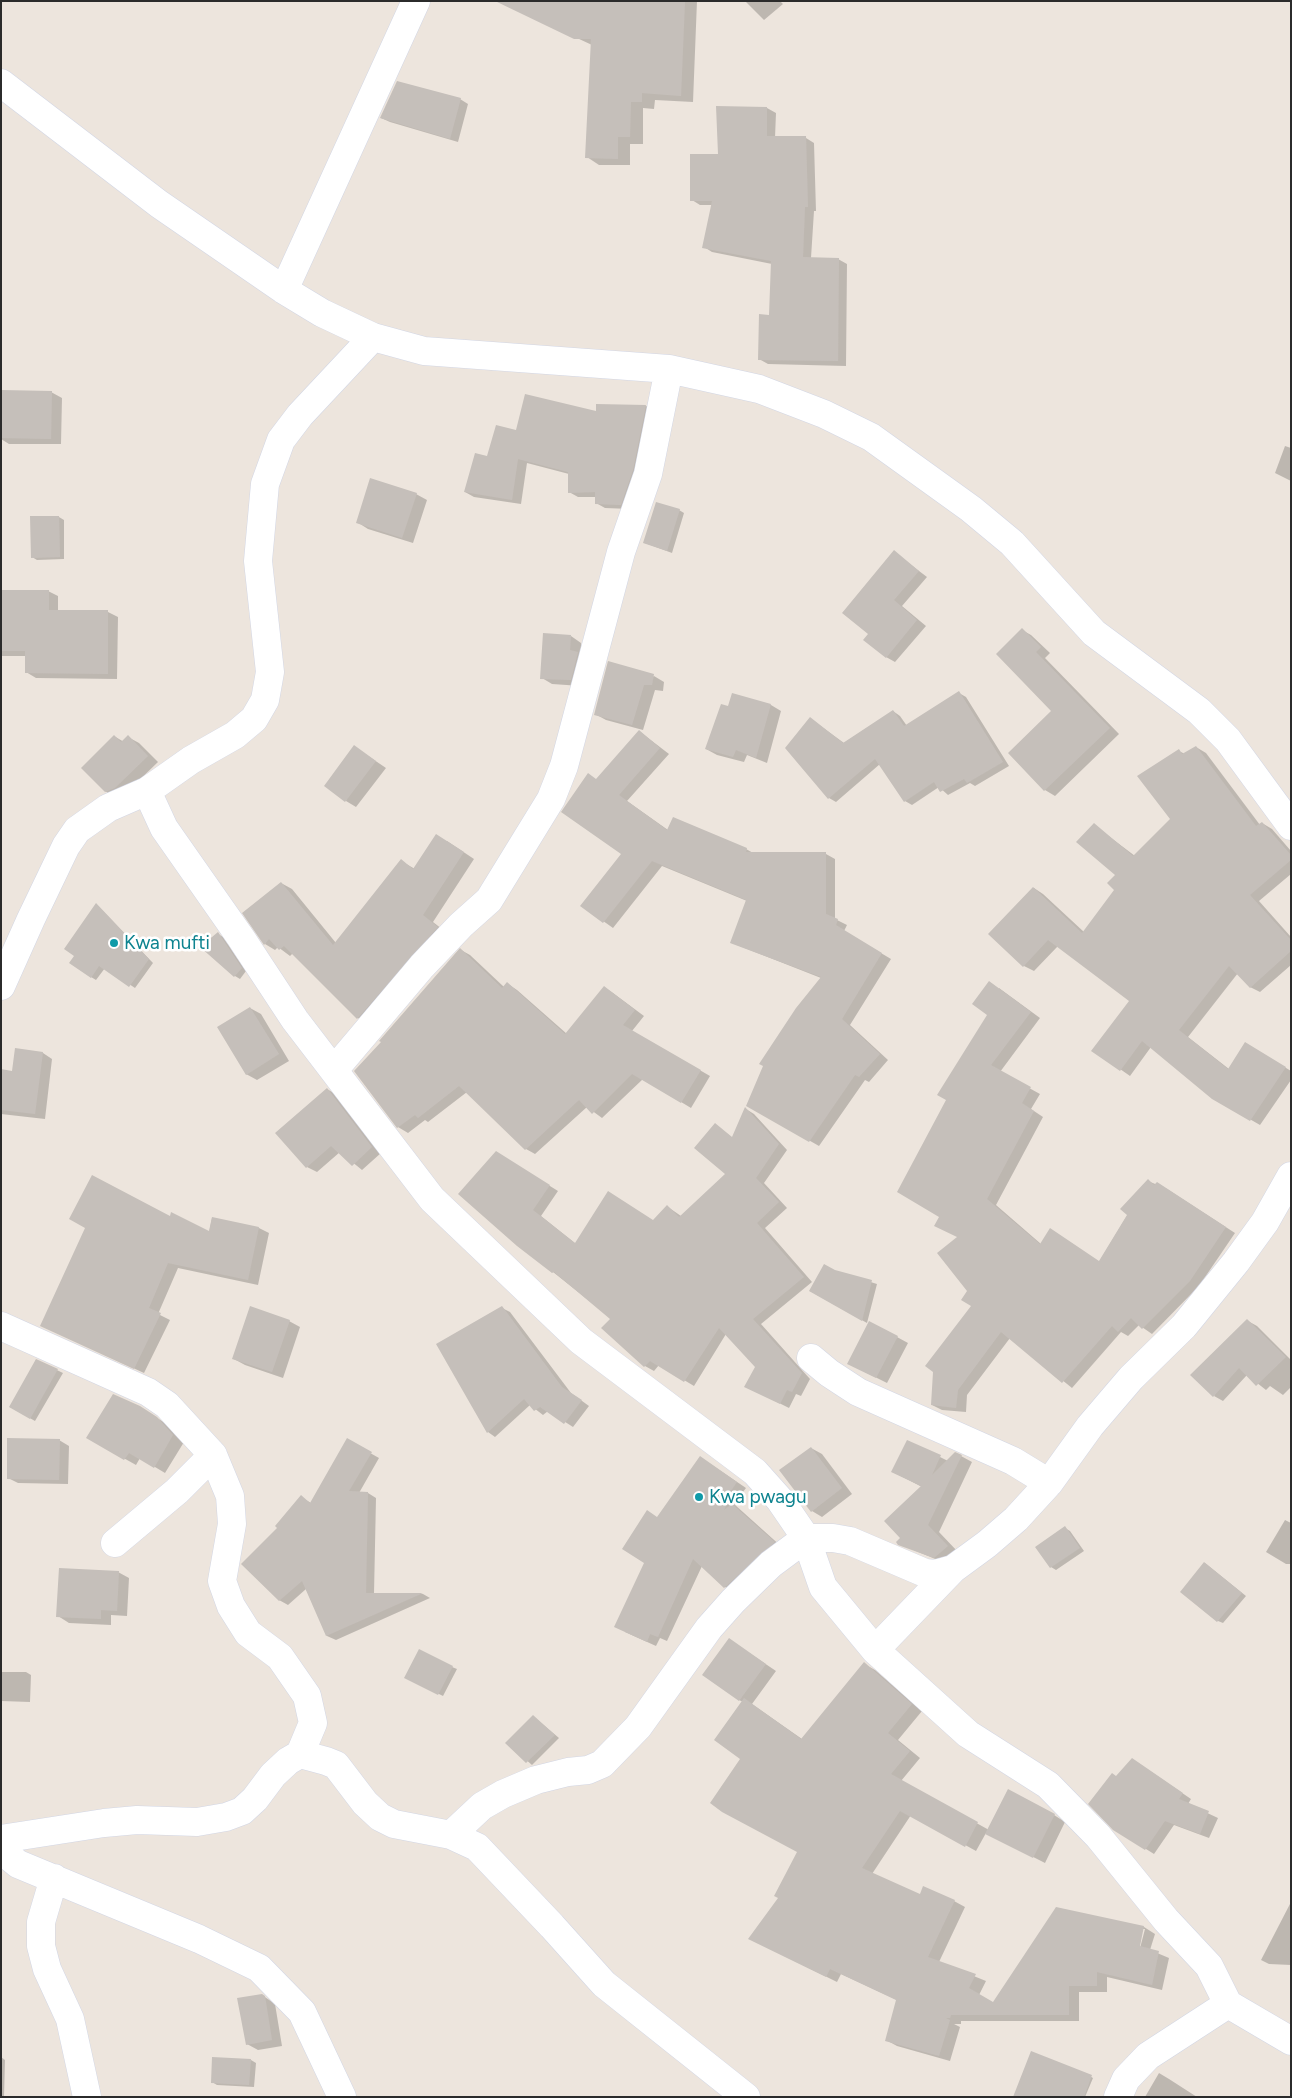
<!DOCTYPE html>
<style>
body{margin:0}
#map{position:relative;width:1292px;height:2098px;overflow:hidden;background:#ede5dd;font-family:Figtree,sans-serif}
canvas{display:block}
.frame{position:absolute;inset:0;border:2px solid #2b2b2b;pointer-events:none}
</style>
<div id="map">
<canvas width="1292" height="2098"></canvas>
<div class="frame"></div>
</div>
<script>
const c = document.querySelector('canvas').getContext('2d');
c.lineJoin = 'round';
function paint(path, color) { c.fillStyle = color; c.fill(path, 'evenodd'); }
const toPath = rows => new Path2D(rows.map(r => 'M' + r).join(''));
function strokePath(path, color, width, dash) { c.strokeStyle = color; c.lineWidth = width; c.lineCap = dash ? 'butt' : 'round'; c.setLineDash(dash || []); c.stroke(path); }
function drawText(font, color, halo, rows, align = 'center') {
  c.font = font + ' Figtree,sans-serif'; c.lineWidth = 5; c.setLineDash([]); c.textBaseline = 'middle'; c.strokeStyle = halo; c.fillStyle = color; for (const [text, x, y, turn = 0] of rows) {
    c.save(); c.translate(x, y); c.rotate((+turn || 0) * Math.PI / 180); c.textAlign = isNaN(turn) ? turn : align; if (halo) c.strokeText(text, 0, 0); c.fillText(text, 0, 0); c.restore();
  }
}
paint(toPath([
 [524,1,697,1,693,102,655,100,654,109,643,108,643,144,630,144,630,165,599,165,587,157,592,45,519,11],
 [745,1,780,1,783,4,764,20],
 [460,99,468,104,458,142,390,122,381,118],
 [767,108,776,113,775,138,806,138,814,143,816,211,814,211,811,258,838,259,847,264,846,366,768,364,759,359,771,316,772,264,712,252,704,247,712,205,700,205,692,200,719,156],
 [1,391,51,392,62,398,61,444,9,444,1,439],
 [646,406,655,411,630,509,605,508,596,503,596,497,578,497,569,492,569,474,527,463,521,504,474,497,465,492,488,458,517,431,597,413],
 [1285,446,1291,448,1291,481,1275,473],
 [416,494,427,500,413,543,368,529,357,522],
 [679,510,684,513,672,553,645,543],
 [59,517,64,520,64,559,37,560,32,557],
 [894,552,927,577,902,606,926,626,895,662,886,657],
 [1,591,48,591,58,596,58,611,108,612,118,617,117,679,36,678,26,672,26,656,1,656],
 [1022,630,1031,635,1050,653,1045,658,1119,734,1055,796,1045,790,1009,753,1053,711],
 [571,636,581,643,581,686,552,684,542,678],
 [654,676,664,682,663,691,655,690,643,730,606,720,595,714],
 [959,693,966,697,1009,766,975,786,970,783,948,795,939,787,912,805,905,801,880,764,836,802,829,798,811,719,844,743,893,711,900,716,907,726],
 [733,695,771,705,781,711,767,763,747,755,744,762,717,755,706,749,729,708],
 [639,731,669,754,627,801,668,830,746,849,755,854,826,854,835,859,835,919,847,925,844,931,891,959,850,1025,888,1060,869,1082,865,1080,819,1146,747,1105,821,978,732,943,747,901,662,866,613,928,582,906,623,854,597,780],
 [114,736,124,742,128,737,139,743,158,762,126,793,116,798,105,791],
 [355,747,386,768,356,807,346,801],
 [1196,747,1206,753,1260,825,1262,823,1272,829,1291,851,1291,874,1259,901,1291,937,1291,965,1260,992,1250,987,1238,973,1188,1037,1229,1069,1255,1049,1291,1071,1291,1080,1260,1125,1213,1098,1151,1047,1130,1076,1093,1050,1130,1001,1058,946,1034,971,1024,966,1034,888,1043,894,1084,932,1116,890,1117,875,1094,825,1135,856,1172,819,1179,751,1185,754],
 [447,841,474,859,433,922,447,933,368,1024,358,1018,293,953,290,956,278,947,275,950,265,944,281,883,292,889,336,943,401,861,415,869],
 [97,905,153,963,135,988,105,968,96,980,91,977,75,956],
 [218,934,223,937,246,971,240,979,235,976],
 [461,950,470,955,504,987,508,984,517,990,567,1034,604,987,613,993,644,1016,632,1031,710,1076,691,1108,643,1079,602,1118,587,1107,535,1154,526,1149,467,1092,428,1122,425,1120,408,1133,398,1127,383,1042],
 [999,988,1040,1018,1000,1072,1040,1094,1031,1109,1043,1117,996,1205,1041,1244,1099,1262,1148,1181,1167,1189,1235,1233,1199,1286,1152,1334,1139,1325,1128,1336,1121,1332,1072,1388,1010,1338,967,1395,966,1412,942,1410,932,1405,973,1305,959,1237,941,1216,947,1100,989,1015],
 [250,1008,261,1014,289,1061,257,1080,246,1074],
 [16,1049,43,1053,52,1059,45,1119,1,1114,1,1071,13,1072],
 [327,1089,337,1095,381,1153,362,1170,340,1152,317,1172,307,1167],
 [746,1109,754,1114,787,1150,764,1183,787,1208,765,1228,812,1282,761,1324,810,1379,801,1396,796,1394,789,1408,755,1391,756,1367,726,1334,694,1386,659,1365,654,1371,645,1366,612,1319,553,1272,505,1158,558,1191,541,1216,576,1244,653,1221,668,1207,681,1216,727,1174,715,1125,733,1138],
 [170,1217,209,1233,212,1218,259,1228,269,1233,258,1285,178,1268,158,1314,170,1320,144,1373,42,1326,87,1228],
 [835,1271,877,1284,867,1323,810,1291],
 [502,1308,510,1312,571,1393,589,1406,573,1427,548,1411,543,1415,530,1405,495,1437,488,1432],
 [289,1321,300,1327,283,1378,245,1365,234,1359],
 [1248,1321,1257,1326,1291,1360,1291,1387,1283,1395,1270,1386,1266,1390,1247,1375,1223,1401,1214,1396],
 [897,1337,908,1343,887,1383,859,1369],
 [36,1360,63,1373,35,1421,10,1407],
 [151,1414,168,1425,184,1442,165,1473,140,1458,136,1465,88,1438],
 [59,1440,69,1446,68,1484,18,1483,8,1478],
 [347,1440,379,1458,359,1493,368,1493,376,1498,374,1594,423,1594,430,1598,336,1640,327,1636,306,1589,288,1605,279,1600,279,1528,301,1497,311,1503],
 [908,1441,948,1461,961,1456,972,1462,939,1532,958,1552,945,1563,899,1544,922,1487,893,1472],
 [811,1448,822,1454,852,1494,822,1517,812,1511],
 [709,1463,746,1488,734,1504,783,1548,734,1592,725,1587,702,1566,667,1641,660,1638,656,1646,625,1632,658,1518],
 [1285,1520,1291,1523,1291,1564,1286,1564,1266,1552],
 [1065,1528,1070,1531,1084,1551,1056,1570,1051,1567,1037,1547],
 [1205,1563,1246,1596,1223,1623,1218,1621],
 [118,1572,129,1578,127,1616,111,1615,111,1625,69,1623,58,1616],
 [730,1640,776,1671,752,1704,802,1739,864,1664,875,1670,922,1711,898,1740,920,1758,901,1781,989,1830,1054,1815,1065,1822,1045,1863,986,1833,976,1851,911,1815,872,1874,920,1896,954,1901,965,1907,939,1962,986,1981,979,1995,993,2004,1057,1908,1144,1927,1155,1934,1150,1950,1169,1958,1162,1990,1107,1977,1107,1992,1079,1992,1079,2021,961,2021,961,2024,954,2024,960,2027,950,2061,897,2046,886,2040,897,2000,841,1974,837,1982,760,1944,798,1852,742,1759,743,1702,739,1700],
 [1143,1929,1145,1929,1139,1952,1137,1952],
 [452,1667,457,1669,443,1696,411,1680],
 [1,1672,26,1672,31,1675,30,1702,1,1701],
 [533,1716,559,1738,532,1765,507,1743],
 [1141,1765,1191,1799,1188,1804,1218,1818,1209,1838,1174,1825,1154,1854,1114,1829,1117,1777],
 [1291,1902,1291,1965,1269,1964,1261,1960],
 [262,1995,275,2004,282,2046,258,2050,247,2044],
 [1,2057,5,2060,4,2097,1,2097],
 [251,2060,256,2063,254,2087,217,2085,212,2082],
 [1082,2072,1093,2078,1085,2097,1021,2097],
 [1159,2073,1169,2079,1197,2097,1145,2097]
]), '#0003');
paint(toPath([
 [495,1,685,1,681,96,642,93,642,102,631,102,630,137,618,137,618,159,585,158,591,39,574,39],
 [397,81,461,98,450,139,380,118],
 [716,106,767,107,767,136,806,136,808,207,805,207,803,257,839,258,838,361,758,360,759,314,769,315,771,261,702,248,712,201,690,201,690,154,718,154],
 [1,390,52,391,51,439,1,438],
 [525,394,596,411,596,404,646,405,633,470,621,505,595,504,595,492,568,493,568,472,518,459,512,500,464,492,475,453,487,456,496,425,516,430],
 [370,478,417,493,402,538,356,523],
 [656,502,680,509,667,551,643,543],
 [30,516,59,516,60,557,31,558],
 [894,550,919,571,894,600,917,620,886,658,863,640,868,634,842,613],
 [1,590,49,590,49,610,108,610,108,674,25,673,25,651,1,651],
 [1022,628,1041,647,1036,652,1110,728,1044,791,1008,753,1051,711,996,654],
 [543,633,571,635,570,650,578,652,571,680,540,679],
 [608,661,654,674,652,685,644,685,632,725,594,715],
 [959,691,1003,762,967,783,964,779,940,792,934,782,904,802,875,759,828,799,785,748,810,717,843,743,893,710,904,726],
 [732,693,771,704,756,758,736,750,733,757,705,749,721,704,728,706],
 [639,730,660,748,619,795,667,830,673,817,747,848,746,852,826,852,826,914,838,919,836,925,882,953,842,1019,880,1054,859,1077,855,1075,809,1142,746,1106,763,1066,759,1064,796,1008,821,977,730,943,746,900,652,861,603,923,580,906,621,854,561,812,588,773,596,779],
 [114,735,121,742,128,735,148,756,115,788,105,792,81,768],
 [354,745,376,761,345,802,324,786],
 [1196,746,1256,826,1262,822,1291,855,1291,860,1250,895,1291,940,1291,951,1250,988,1229,966,1179,1030,1228,1069,1245,1042,1286,1067,1250,1121,1212,1099,1142,1041,1120,1071,1091,1051,1129,1001,1048,940,1023,967,988,934,1033,887,1082,933,1114,890,1107,883,1115,875,1076,842,1094,823,1133,856,1170,819,1137,776,1179,749,1182,754],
 [436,834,464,852,423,915,438,927,357,1019,284,946,279,950,269,939,264,945,242,913,281,882,333,945,401,859,413,869],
 [96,903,149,959,129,987,99,966,91,978,69,963,74,956,64,949],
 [218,932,242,968,234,977,200,947],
 [460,948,502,988,507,982,565,1034,604,986,635,1010,623,1025,701,1070,681,1103,632,1074,592,1114,579,1100,525,1150,459,1086,418,1118,415,1115,397,1128,354,1071,381,1042,379,1041],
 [989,981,1031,1012,991,1065,1031,1087,1022,1103,1034,1111,987,1199,1040,1244,1050,1228,1099,1261,1127,1215,1120,1209,1148,1179,1154,1185,1157,1182,1226,1227,1190,1281,1142,1329,1131,1318,1118,1332,1112,1326,1062,1383,1001,1332,958,1390,956,1408,931,1405,933,1372,925,1366,971,1306,961,1300,967,1291,937,1253,957,1237,934,1226,939,1217,897,1192,946,1100,937,1095,987,1015,972,1004],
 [250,1007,279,1054,246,1075,217,1027],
 [15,1048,43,1052,35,1114,1,1110,1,1069,12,1071],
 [327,1088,372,1147,352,1166,331,1146,306,1168,275,1133],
 [745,1107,779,1144,756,1178,779,1202,757,1223,804,1277,753,1319,802,1373,792,1392,787,1390,780,1404,744,1387,755,1367,719,1328,684,1382,650,1361,644,1367,601,1328,610,1319,554,1272,552,1273,517,1246,458,1194,496,1151,550,1185,533,1210,575,1243,608,1191,653,1220,667,1205,679,1217,725,1174,694,1148,715,1123,732,1137],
 [92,1175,170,1216,171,1212,209,1231,212,1217,259,1227,248,1280,168,1263,149,1308,161,1313,134,1369,40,1326,85,1228,69,1219],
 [824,1264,835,1270,872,1280,862,1321,809,1291],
 [250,1306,290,1320,272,1372,232,1359],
 [502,1306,562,1387,582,1400,564,1424,540,1407,534,1411,524,1399,487,1433,436,1344],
 [1247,1319,1286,1357,1256,1386,1239,1368,1213,1397,1190,1375],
 [869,1321,898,1336,876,1378,847,1364],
 [36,1359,58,1369,30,1419,9,1407],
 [113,1394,140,1406,157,1417,173,1435,154,1468,129,1453,124,1460,86,1438],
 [7,1438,60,1439,59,1480,7,1479],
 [347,1438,372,1452,349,1491,368,1492,366,1593,423,1593,326,1636,302,1581,279,1601,241,1564,277,1528,275,1526,301,1495,310,1503],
 [907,1440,941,1455,932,1475,955,1452,962,1455,928,1525,948,1546,934,1558,898,1545,896,1542,900,1538,884,1521,921,1486,891,1472],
 [811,1447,842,1488,811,1512,779,1470],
 [700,1456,737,1482,726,1498,729,1500,724,1510,732,1504,775,1542,724,1588,693,1559,658,1637,650,1634,647,1642,614,1627,644,1563,622,1549,647,1510,657,1517],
 [1065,1526,1080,1548,1050,1568,1035,1547],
 [1204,1562,1242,1593,1217,1622,1180,1592],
 [59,1568,119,1571,117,1611,101,1610,101,1619,56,1617],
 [729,1638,766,1664,739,1701,702,1675],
 [419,1649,453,1666,438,1695,404,1678],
 [864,1662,912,1704,888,1733,910,1751,891,1774,978,1822,965,1847,900,1811,862,1868,920,1894,923,1886,955,1900,928,1957,976,1974,969,1988,993,2002,1056,1907,1144,1926,1140,1946,1159,1951,1152,1985,1097,1972,1097,1986,1069,1986,1069,2015,951,2015,950,2018,946,2018,950,2020,939,2056,885,2041,896,2000,830,1969,826,1977,748,1939,778,1898,774,1896,797,1852,722,1812,710,1803,740,1759,714,1740,744,1698,801,1739],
 [533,1715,555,1735,526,1763,505,1743],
 [1132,1758,1183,1793,1179,1799,1209,1811,1200,1834,1165,1821,1145,1850,1113,1830,1088,1804,1112,1773,1116,1776],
 [1008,1789,1055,1814,1033,1858,985,1834],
 [262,1994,265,1996,272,2040,246,2045,237,1998],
 [1031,2051,1092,2075,1084,2097,1013,2097],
 [212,2057,251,2059,249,2085,211,2083]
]), '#c5bfba');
const minor = toPath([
 [1,83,159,204,284,290,322,313,373,337,424,351,669,369,759,389,824,414,871,437,971,509,1012,543,1094,633,1199,711,1228,740,1291,826],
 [284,290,416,1],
 [147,791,164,828,241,938,295,1020,432,1199,581,1341,755,1472,780,1500,806,1538,823,1587,875,1650,968,1734,1048,1785,1098,1836,1166,1920,1209,1966,1228,2004,1291,2041],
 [1,986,31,919,66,846,77,830,108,808,147,791,191,760,235,735,254,719,265,700,270,672,258,561,265,484,281,440,300,415,373,337],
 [334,1070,422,966,461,925,489,900,551,799,564,766,621,552,648,474,669,369],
 [1,1326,148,1392,167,1405,213,1455,230,1496,232,1524,222,1581,231,1606,248,1633,280,1657,307,1696,313,1723,300,1754],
 [811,1358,829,1373,858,1392,1013,1461,1049,1483],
 [115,1543,177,1491,213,1455],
 [875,1650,953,1569,987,1544,1016,1519,1049,1483,1090,1426,1131,1378,1184,1326,1236,1262,1265,1222,1291,1176],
 [451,1835,482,1806,503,1794,536,1780,568,1772,588,1770,602,1764,638,1727,709,1628,733,1601,771,1564,806,1538,833,1538,850,1541,925,1573,935,1574,953,1569],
 [1,1839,104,1823,137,1820,197,1822,226,1817,242,1811,255,1799,273,1775,288,1761,300,1754,326,1761,336,1765,365,1803,380,1817,394,1824,451,1835,477,1847,552,1926,604,1984,746,2097],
 [1,1850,18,1864,199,1939,259,1968,302,2012,342,2097],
 [54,1878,41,1922,41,1946,47,1969,70,2019,87,2097],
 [1118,2097,1126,2079,1148,2056,1228,2004]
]);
strokePath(minor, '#d2d6e4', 29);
strokePath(minor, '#fff', 28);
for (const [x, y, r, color] of [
 [114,943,5,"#0f9aa8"],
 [699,1497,5,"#0f9aa8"]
]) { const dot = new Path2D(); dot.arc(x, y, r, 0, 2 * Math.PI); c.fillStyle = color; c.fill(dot); strokePath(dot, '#fff', 2); }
drawText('19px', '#0d838f', '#fff', [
 ["Kwa mufti",124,943],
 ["Kwa pwagu",709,1497]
], 'left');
</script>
